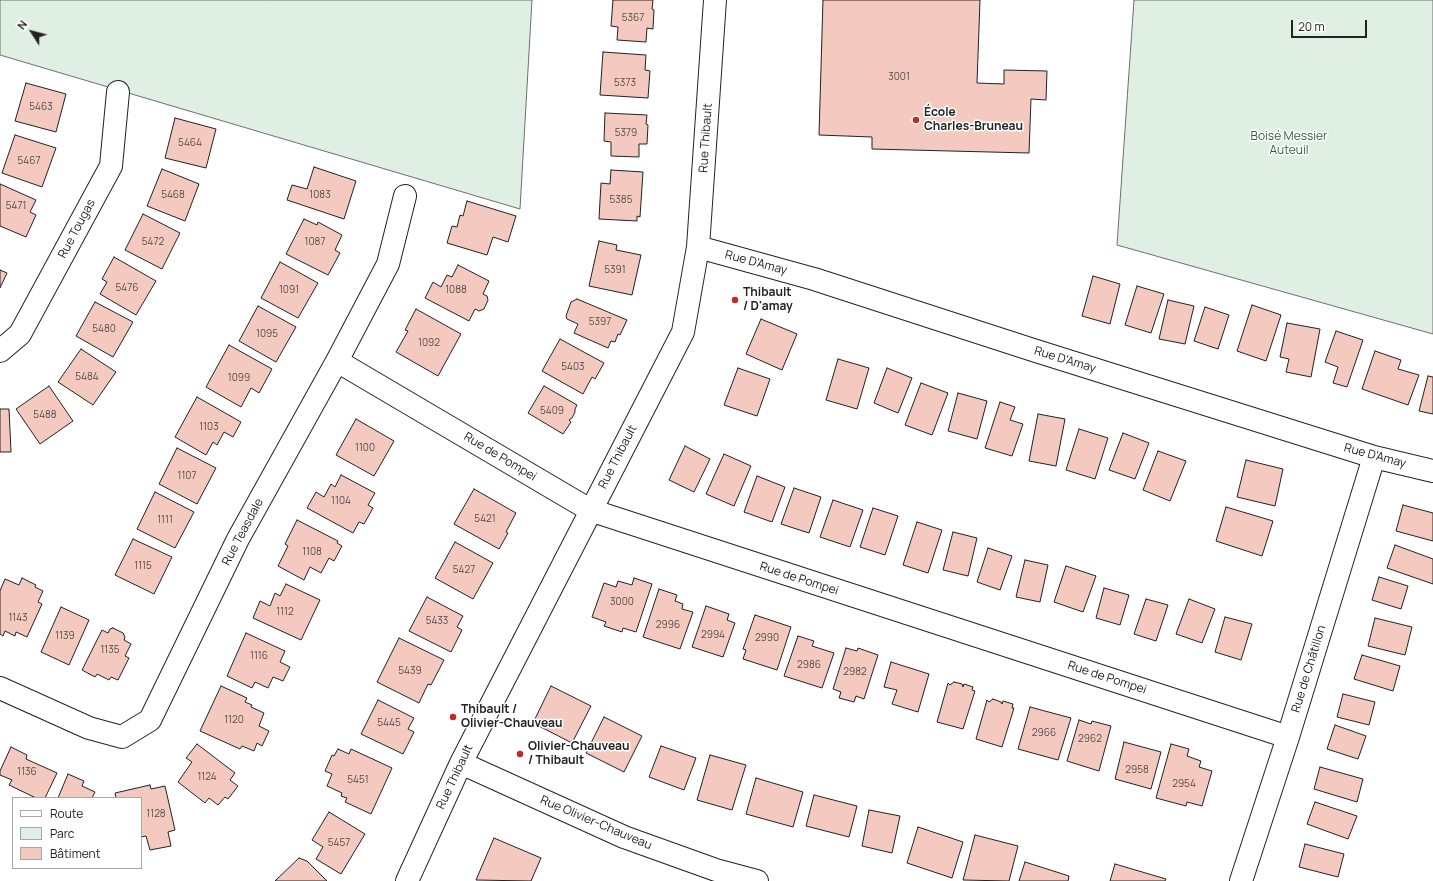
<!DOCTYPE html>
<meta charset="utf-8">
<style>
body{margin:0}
#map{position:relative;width:1433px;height:881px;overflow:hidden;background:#fff;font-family:Manrope,sans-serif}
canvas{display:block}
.legend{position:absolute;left:12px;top:797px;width:130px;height:72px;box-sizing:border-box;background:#fff;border:1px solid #a7a7a7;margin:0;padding:5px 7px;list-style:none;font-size:12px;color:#222}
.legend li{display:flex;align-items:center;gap:8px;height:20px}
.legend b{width:20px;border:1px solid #a7a7a7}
.north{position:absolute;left:12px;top:12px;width:40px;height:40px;-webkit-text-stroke:3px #fff;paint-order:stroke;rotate:306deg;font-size:11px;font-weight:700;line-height:16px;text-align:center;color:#222}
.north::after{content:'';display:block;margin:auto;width:14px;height:18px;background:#222;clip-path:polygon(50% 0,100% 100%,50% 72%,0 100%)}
.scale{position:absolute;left:1291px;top:20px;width:76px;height:18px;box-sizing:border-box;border:2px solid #222;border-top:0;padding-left:5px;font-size:12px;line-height:14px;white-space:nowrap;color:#222;-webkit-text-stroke:3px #fff;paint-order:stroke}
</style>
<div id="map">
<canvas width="1433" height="881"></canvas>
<ul class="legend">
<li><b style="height:5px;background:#fff"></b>Route</li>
<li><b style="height:11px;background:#e0efe3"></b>Parc</li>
<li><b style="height:11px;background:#f3c9c0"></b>Bâtiment</li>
</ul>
<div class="north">N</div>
<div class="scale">20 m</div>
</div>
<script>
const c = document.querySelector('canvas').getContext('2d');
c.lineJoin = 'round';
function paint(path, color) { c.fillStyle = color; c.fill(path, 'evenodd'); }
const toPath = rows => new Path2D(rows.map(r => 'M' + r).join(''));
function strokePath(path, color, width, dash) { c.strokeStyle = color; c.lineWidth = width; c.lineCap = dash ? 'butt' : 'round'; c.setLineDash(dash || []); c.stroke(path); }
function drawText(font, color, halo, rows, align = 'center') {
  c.font = font + ' Manrope,sans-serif'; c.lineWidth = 3; c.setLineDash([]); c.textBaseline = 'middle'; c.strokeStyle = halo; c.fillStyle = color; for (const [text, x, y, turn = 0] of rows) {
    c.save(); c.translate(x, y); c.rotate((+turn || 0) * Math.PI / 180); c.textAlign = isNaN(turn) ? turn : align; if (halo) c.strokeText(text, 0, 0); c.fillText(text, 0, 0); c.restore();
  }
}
const green = toPath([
 [0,0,532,0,520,209,0,55,0,0],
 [1134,0,1433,0,1433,334,1117,245,1134,0]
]);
paint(green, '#e0efe3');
strokePath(green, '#6f6f6f', 1);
const building = toPath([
 [613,0,653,0,652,9,654,10,653,29,647,28,646,42,617,40,618,27,611,26,613,0],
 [823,0,980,0,977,83,1004,84,1004,70,1047,71,1046,100,1031,99,1029,153,872,149,872,137,819,135,823,0],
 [603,52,646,55,645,70,650,71,648,98,600,95,603,52],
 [26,83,66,94,56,132,15,121,26,83],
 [605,113,647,115,646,124,648,125,647,144,639,144,639,157,611,156,611,142,604,141,605,113],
 [175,118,216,129,206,168,165,158,175,118],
 [15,135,56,148,42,187,2,173,15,135],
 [314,167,356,181,344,219,287,200,292,185,307,189,314,167],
 [162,169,199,184,185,221,147,206,162,169],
 [611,170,643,172,640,217,637,216,637,221,599,219,601,183,610,184,611,170],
 [0,184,36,200,30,212,36,215,26,237,0,226,0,184],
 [467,201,516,216,508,242,493,237,487,255,447,243,452,226,457,227,460,215,463,216,467,201],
 [143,214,180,233,162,269,125,250,143,214],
 [304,219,317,225,318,222,342,235,335,250,340,253,328,275,286,254,304,219],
 [599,241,617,245,616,250,641,255,632,295,589,286,599,241],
 [114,257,156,281,136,315,100,294,107,282,102,279,114,257],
 [280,262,318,283,298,318,261,298,280,262],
 [458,265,489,281,483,294,487,296,488,300,484,309,479,311,475,309,469,321,425,298,433,282,441,287,447,275,452,277,458,265],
 [0,270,7,273,0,288,0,270],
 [1093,276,1120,284,1110,324,1082,316,1093,276],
 [1137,286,1164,294,1151,333,1125,325,1137,286],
 [577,299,627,320,620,335,618,334,615,342,611,341,608,348,574,333,578,324,567,319,566,316,571,302,577,299],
 [1168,300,1194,306,1185,344,1159,339,1168,300],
 [95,302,133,322,113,357,76,336,95,302],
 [1252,305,1281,315,1266,361,1237,351,1252,305],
 [258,306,296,327,276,362,239,341,258,306],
 [1205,307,1229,315,1218,349,1194,341,1205,307],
 [416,309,461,334,438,376,396,352,408,331,405,330,416,309],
 [761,319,797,334,782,370,746,354,761,319],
 [1287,323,1320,329,1311,377,1286,372,1289,359,1280,357,1287,323],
 [1336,331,1363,340,1347,387,1333,383,1338,367,1325,362,1336,331],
 [560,339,604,363,595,379,592,377,583,394,542,371,560,339],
 [229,345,272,369,259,393,251,388,241,407,206,387,229,345],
 [81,349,116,372,93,405,58,382,81,349],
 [1375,351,1401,360,1398,369,1419,375,1408,405,1362,389,1375,351],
 [838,359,869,368,857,409,826,400,838,359],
 [738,368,770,379,757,416,724,405,738,368],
 [887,368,912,378,898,413,874,403,887,368],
 [1428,376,1433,377,1433,414,1419,411,1428,376],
 [921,383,948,393,932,435,905,425,921,383],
 [49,386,73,421,40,444,16,409,49,386],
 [544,386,577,405,575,409,575,412,572,418,569,420,571,422,563,434,528,413,544,386],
 [958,393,987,401,977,439,948,431,958,393],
 [197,397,241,422,233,437,224,432,217,445,213,442,206,455,175,437,197,397],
 [1000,402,1015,407,1010,420,1023,424,1012,456,985,448,1000,402],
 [0,409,9,409,11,452,0,452,0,409],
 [1038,414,1065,419,1056,466,1029,461,1038,414],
 [356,419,394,441,374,476,336,455,356,419],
 [1079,429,1108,438,1095,479,1066,470,1079,429],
 [1123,433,1149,443,1135,479,1109,470,1123,433],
 [685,446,710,459,694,492,669,480,685,446],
 [177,448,216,468,197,504,159,484,177,448],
 [1158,451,1186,461,1170,501,1143,490,1158,451],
 [724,454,751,466,734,506,706,494,724,454],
 [1246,460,1283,469,1275,506,1237,497,1246,460],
 [341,475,375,493,368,505,373,508,364,524,359,522,353,533,307,508,316,492,324,497,331,484,335,487,341,475],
 [757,476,785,487,772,522,744,512,757,476],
 [794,488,821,497,809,533,781,524,794,488],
 [474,489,516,513,506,532,508,533,499,549,454,524,474,489],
 [155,492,194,512,175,548,137,529,155,492],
 [833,500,863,510,850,547,820,537,833,500],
 [1403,505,1433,513,1433,541,1396,531,1403,505],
 [1226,507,1273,521,1262,556,1216,541,1226,507],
 [873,508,898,516,885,555,860,547,873,508],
 [297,520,338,541,337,543,342,546,334,561,329,558,321,573,310,567,304,580,278,566,288,546,285,544,297,520],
 [917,522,942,530,928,573,903,565,917,522],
 [953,532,977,538,968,576,943,570,953,532],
 [133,539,172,557,154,594,115,575,133,539],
 [455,542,493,563,473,599,435,578,455,542],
 [1395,545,1433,559,1433,584,1387,568,1395,545],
 [988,548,1012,556,1000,590,977,582,988,548],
 [1025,560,1048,565,1040,602,1016,597,1025,560],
 [1066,566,1096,576,1083,612,1054,602,1066,566],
 [1379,577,1408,586,1401,609,1372,600,1379,577],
 [22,578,36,585,35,587,43,591,38,602,42,604,27,637,16,632,15,636,5,631,3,636,0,634,0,591,5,579,19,585,22,578],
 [634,578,652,584,636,632,623,628,622,632,604,626,606,622,592,617,604,583,616,587,618,581,632,585,634,578],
 [286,584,320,600,301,640,253,618,260,601,270,606,275,593,280,596,286,584],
 [1104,588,1129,595,1120,625,1096,618,1104,588],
 [659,589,677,595,675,601,683,604,682,609,693,612,680,649,643,637,659,589],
 [427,597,463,616,457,627,462,630,451,652,409,631,427,597],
 [1146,599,1168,605,1156,641,1134,634,1146,599],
 [1189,599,1215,609,1202,643,1176,634,1189,599],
 [706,606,729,614,727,620,735,623,723,657,692,647,706,606],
 [61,607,89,620,69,665,41,652,61,607],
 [755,615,791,627,777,670,743,659,746,650,743,649,755,615],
 [1225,617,1252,624,1241,660,1215,652,1225,617],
 [1375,618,1412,627,1405,655,1368,646,1375,618],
 [113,628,123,633,125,637,124,640,131,644,125,656,129,658,118,680,111,677,109,680,97,674,95,677,82,670,102,630,108,633,110,629,113,628],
 [246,633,285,651,280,662,290,667,283,681,273,677,268,688,255,682,252,688,227,676,246,633],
 [798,636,814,641,812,646,834,653,822,688,784,676,798,636],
 [399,638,444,660,431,685,428,684,419,703,377,682,399,638],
 [846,648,857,651,858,648,878,655,864,699,856,696,854,702,839,698,841,692,833,689,846,648],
 [1362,655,1400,666,1393,691,1354,679,1362,655],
 [891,662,929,674,918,712,892,704,897,690,884,687,891,662],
 [954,682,962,684,963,687,964,684,973,687,972,690,975,691,963,729,937,722,948,683,950,685,954,682],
 [221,686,247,698,245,702,252,705,251,707,264,713,259,726,269,731,262,746,257,743,254,751,242,746,240,749,200,731,221,686],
 [551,686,591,706,572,743,533,723,551,686],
 [1343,694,1375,702,1369,725,1337,717,1343,694],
 [993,699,1001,702,1002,704,1003,701,1013,704,1012,708,1014,708,1002,747,976,739,987,700,989,702,993,699],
 [378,700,414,718,408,729,414,732,403,754,361,734,378,700],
 [1030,707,1071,718,1058,760,1018,749,1030,707],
 [604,717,642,736,624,772,586,753,604,717],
 [1079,720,1091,724,1092,721,1111,726,1099,771,1067,761,1079,720],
 [1335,725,1366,736,1358,759,1327,749,1335,725],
 [1124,742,1161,752,1151,789,1115,779,1124,742],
 [197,744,235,773,230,780,238,786,228,799,225,797,218,805,209,798,205,803,178,782,192,762,186,758,197,744],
 [1171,744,1189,749,1187,756,1201,761,1199,767,1212,771,1202,806,1187,802,1186,806,1156,798,1171,744],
 [661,746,696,758,684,790,649,777,661,746],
 [11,747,27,755,26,759,57,773,45,798,36,798,9,785,12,780,0,775,0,771,11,747],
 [338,749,349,754,351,749,392,768,371,814,345,802,347,798,341,796,342,793,327,786,332,774,325,771,332,755,334,756,338,749],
 [710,755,746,765,732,810,697,800,710,755],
 [1320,767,1363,779,1357,802,1314,789,1320,767],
 [68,774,84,781,82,786,95,792,92,798,58,798,68,774],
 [756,778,803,792,793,827,746,814,756,778],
 [150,785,151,789,165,786,175,830,168,832,171,846,150,850,146,836,141,837,141,798,116,798,115,793,150,785],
 [814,795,857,806,849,837,806,826,814,795],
 [1315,802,1357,816,1348,839,1307,824,1315,802],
 [869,810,900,816,892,853,862,846,869,810],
 [329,812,365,834,341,874,316,859,323,847,312,840,329,812],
 [918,827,963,842,952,878,907,863,918,827],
 [975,835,1018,846,1009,881,963,880,975,835],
 [494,838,541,858,531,881,476,880,494,838],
 [1305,844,1344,854,1338,877,1299,867,1305,844],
 [299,858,307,861,327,881,275,881,299,858],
 [1025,862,1069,876,1068,881,1019,881,1025,862],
 [1115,864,1166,879,1165,881,1110,881,1115,864]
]);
paint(building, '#f3c9c0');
strokePath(building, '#222', 1);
const minor = toPath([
 [698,247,814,279,1033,350,1374,457,1433,471],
 [0,351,20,334,111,166,118,92],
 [337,361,590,510,1288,737],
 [0,688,89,728,122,737,150,720,238,539,337,361,388,264,405,196],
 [461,763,624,837,716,870,757,881],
 [407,881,461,763,683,332,698,247,715,0],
 [1241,881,1288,737,1374,457]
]);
strokePath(minor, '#222', 24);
strokePath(minor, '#fff', 22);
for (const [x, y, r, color] of [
 [916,120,4,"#c62828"],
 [735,300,4,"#c62828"],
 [453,717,4,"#c62828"],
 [520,754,4,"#c62828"]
]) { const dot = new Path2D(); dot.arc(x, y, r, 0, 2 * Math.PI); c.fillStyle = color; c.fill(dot); strokePath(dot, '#fff', 1.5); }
drawText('10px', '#564c4a', null, [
 ["5367",633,18],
 ["3001",899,77],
 ["5373",625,83],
 ["5463",41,107],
 ["5379",626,133],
 ["5464",190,143],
 ["5467",29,161],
 ["5468",173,195],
 ["1083",320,195],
 ["5385",621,200],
 ["5471",16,206],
 ["5472",153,242],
 ["1087",315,242],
 ["5391",615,270],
 ["5476",127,288],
 ["1091",289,290],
 ["1088",456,290],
 ["5397",600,322],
 ["5480",104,329],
 ["1095",267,334],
 ["1092",429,343],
 ["5403",573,367],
 ["5484",87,377],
 ["1099",239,378],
 ["5409",552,411],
 ["5488",45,415],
 ["1103",209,427],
 ["1100",365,448],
 ["1107",187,476],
 ["1104",341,501],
 ["5421",485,519],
 ["1111",165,520],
 ["1108",312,552],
 ["1115",143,566],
 ["5427",464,570],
 ["3000",622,602],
 ["1112",285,612],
 ["1143",18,618],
 ["5433",437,621],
 ["2996",668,625],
 ["2994",713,635],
 ["1139",65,636],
 ["2990",767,638],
 ["1135",110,650],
 ["1116",259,656],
 ["2986",809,665],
 ["5439",410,671],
 ["2982",855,672],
 ["1120",234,720],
 ["5445",389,723],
 ["2966",1044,733],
 ["2962",1090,739],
 ["2958",1137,770],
 ["1136",27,772],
 ["1124",207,777],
 ["5451",358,780],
 ["2954",1184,784],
 ["1128",156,814],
 ["5457",339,843]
]);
drawText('bold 12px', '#222', '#fff', [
 ["École",924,113],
 ["Charles-Bruneau",924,127],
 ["Thibault",743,293],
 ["/ D'amay",743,307],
 ["Thibault /",461,710],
 ["Olivier-Chauveau",461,724],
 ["Olivier-Chauveau",528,747],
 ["/ Thibault",528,761]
], 'left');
drawText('12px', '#2f5e38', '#fff', [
 ["Boisé Messier",1289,137],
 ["Auteuil",1289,151]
]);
drawText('12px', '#222', '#fff', [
 ["Rue Thibault",706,138,-86],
 ["Rue Tougas",77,229,-62],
 ["Rue D'Amay",756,263,15],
 ["Rue D'Amay",1065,360,17],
 ["Rue D'Amay",1375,456,15],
 ["Rue de Pompei",500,457,31],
 ["Rue Thibault",618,457,-63],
 ["Rue Teasdale",243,532,-62],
 ["Rue de Pompei",799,579,18],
 ["Rue de Châtillon",1309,669,-73],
 ["Rue de Pompei",1107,678,18],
 ["Rue Thibault",455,777,-65],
 ["Rue Olivier-Chauveau",596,823,23]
]);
</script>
